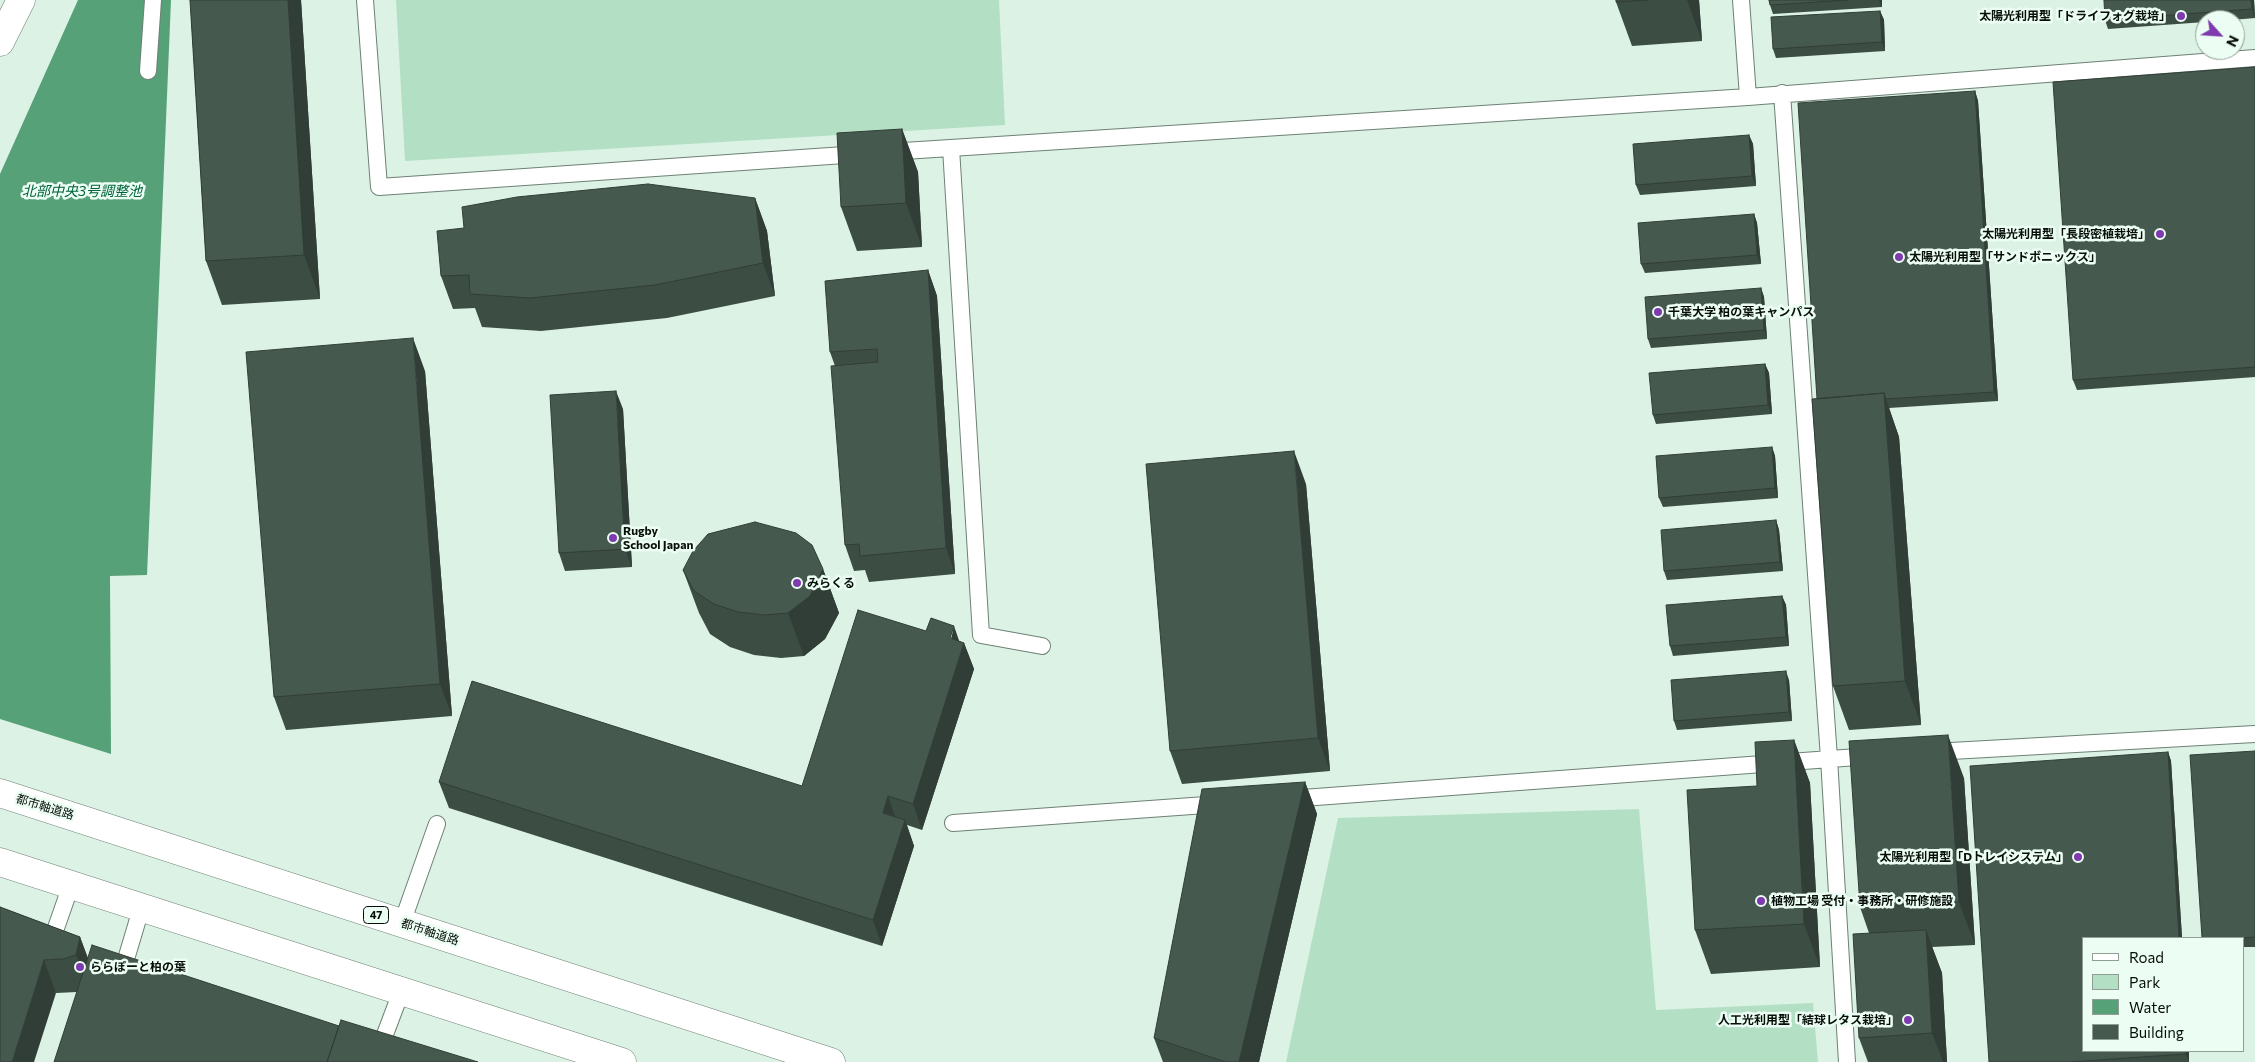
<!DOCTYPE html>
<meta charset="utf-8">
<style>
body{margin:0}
#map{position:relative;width:2255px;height:1062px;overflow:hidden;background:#dcf2e4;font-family:Commissioner,sans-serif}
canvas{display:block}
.legend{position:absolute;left:2082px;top:937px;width:162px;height:115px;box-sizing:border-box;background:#ecfef3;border:1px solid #909e96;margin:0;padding:6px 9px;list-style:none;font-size:15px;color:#070e0a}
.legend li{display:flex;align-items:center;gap:10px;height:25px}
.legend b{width:25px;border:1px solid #909e96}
.north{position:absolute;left:2195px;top:10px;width:50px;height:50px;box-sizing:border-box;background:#ecfef3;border:1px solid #909e96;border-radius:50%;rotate:116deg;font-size:14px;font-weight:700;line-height:20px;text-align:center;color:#070e0a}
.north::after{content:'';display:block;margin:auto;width:18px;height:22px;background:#7e3aae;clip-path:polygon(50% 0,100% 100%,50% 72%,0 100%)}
</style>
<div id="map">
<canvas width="2255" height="1062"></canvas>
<ul class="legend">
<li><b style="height:6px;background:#fff"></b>Road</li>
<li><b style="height:14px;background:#b3e0c5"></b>Park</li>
<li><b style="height:14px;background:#56a178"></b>Water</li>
<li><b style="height:14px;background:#46594e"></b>Building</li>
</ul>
<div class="north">N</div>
</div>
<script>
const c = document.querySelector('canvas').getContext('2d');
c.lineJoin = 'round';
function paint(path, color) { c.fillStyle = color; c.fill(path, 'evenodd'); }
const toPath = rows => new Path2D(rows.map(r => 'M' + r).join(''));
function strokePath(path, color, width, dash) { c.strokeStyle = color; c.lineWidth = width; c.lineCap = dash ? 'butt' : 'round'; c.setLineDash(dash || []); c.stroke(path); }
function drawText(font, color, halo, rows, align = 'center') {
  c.font = font + ' Commissioner,"Noto Sans JP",sans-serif'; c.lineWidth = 5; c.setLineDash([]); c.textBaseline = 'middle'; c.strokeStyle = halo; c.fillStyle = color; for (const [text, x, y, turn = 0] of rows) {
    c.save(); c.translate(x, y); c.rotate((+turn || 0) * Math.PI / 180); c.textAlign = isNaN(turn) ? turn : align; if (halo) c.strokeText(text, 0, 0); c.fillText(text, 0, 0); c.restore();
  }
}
paint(toPath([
 [396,0,999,0,1005,125,405,161],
 [1639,809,1656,1010,1813,1003,1818,1062,1286,1062,1338,818]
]), '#b3e0c5');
paint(toPath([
 [78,0,171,0,147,575,110,576,111,754,0,719,0,174]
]), '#56a178');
const service = toPath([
 [365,0,379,187,859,154],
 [1741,0,1748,97],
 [148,71,153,0],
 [1782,93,1829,758,1847,1062],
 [951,148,981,635,1042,646],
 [888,152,1748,97,2255,58],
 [1933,752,2255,734],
 [1289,799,1871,756],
 [953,823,1220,804],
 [402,923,437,824],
 [49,948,71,885],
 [121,976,141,909],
 [378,1053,401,992]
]);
const tertiary = toPath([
 [0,42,21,0]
]);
const primary = toPath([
 [0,793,831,1062],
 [0,862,622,1062]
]);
strokePath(service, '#6d8175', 18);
strokePath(tertiary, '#6d8175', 29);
strokePath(primary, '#6d8175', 29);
strokePath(service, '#fff', 16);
strokePath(tertiary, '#fff', 28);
strokePath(primary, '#fff', 28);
paint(toPath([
 [190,0,301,0,320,299,222,305,206,261],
 [1616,0,1699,0,1702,41,1632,46,1616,2],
 [1769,0,1882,0,1882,7,1773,14,1770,5],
 [2254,0,2255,18,2232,20,2205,20,2205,22,2108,29,2105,20],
 [1880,11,1884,20,1885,51,1776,58,1773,49],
 [2255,67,2255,377,2077,390,2073,380],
 [1975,91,1978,101,1998,401,1889,408,1899,437,1921,725,1849,730,1833,686,1817,399],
 [902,129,918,172,922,247,857,251,841,207],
 [1749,135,1753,144,1756,186,1640,195,1636,185],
 [755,198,767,231,775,296,667,318,541,331,482,327,475,308,453,309,441,276],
 [1754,214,1757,223,1761,264,1645,273,1641,264],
 [928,270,937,296,955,574,869,582,865,570,854,571,845,545,835,366,830,352],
 [1761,288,1764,297,1767,339,1651,348,1648,339],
 [1765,364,1769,373,1772,414,1656,424,1653,415],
 [425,371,452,716,286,730,274,697],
 [623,409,632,567,565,571,559,553],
 [1772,447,1775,456,1778,498,1663,507,1659,498],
 [1306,484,1330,771,1182,784,1170,751],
 [1776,520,1779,530,1783,571,1667,580,1664,571],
 [823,569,839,613,825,639,804,656,781,658,754,655,730,647,710,634,699,613,683,570],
 [1782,596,1786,605,1789,646,1673,656,1670,646],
 [959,641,964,643,974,669,922,830,907,825,914,846,882,946,449,808,439,782,802,786],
 [1789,680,1792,721,1677,730,1674,721],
 [1794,740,1810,783,1820,967,1711,974,1695,930,1757,786],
 [2255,751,2255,947,2244,947,2244,938],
 [2168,752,2171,761,2182,938,2084,938,2084,1051,2189,1051,2189,1062,1989,1062],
 [1964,778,1975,945,1932,947,1942,973,1947,1062,1868,1062,1859,1038,1869,933,1860,907],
 [1305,782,1317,814,1259,1062,1163,1062,1154,1038],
 [0,907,80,937,88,958,339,1026,77,992,56,993]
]), '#3c4d43');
paint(toPath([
 [288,0,301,0,320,299,304,255],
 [1687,0,1699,0,1702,41],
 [1879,0,1882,0,1882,7],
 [2251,0,2254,0,2255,18,2252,9],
 [1880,11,1884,20,1885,51,1882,42],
 [1975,91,1978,101,1998,401,1994,392],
 [902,129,918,172,922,247,906,203],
 [1749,135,1753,144,1756,186,1752,176],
 [755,198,767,231,775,296,763,263],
 [1754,214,1757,223,1761,264,1757,255],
 [928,270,937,296,955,574,946,548],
 [1761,288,1764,297,1767,339,1764,330],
 [413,338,425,371,452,716,440,684],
 [1765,364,1769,373,1772,414,1768,405],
 [616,391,623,409,632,567,625,549],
 [1884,393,1899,437,1921,725,1905,681],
 [1772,447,1775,456,1778,498,1775,488],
 [1294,451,1306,484,1330,771,1318,738],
 [1776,520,1779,530,1783,571,1780,562],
 [823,569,839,613,825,639,804,656,788,613],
 [1782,596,1786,605,1789,646,1786,637],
 [954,626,962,649,964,643,974,669,922,830,913,804],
 [1786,671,1789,680,1792,721,1789,712],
 [1948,735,1964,778,1975,945,1959,902],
 [1794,740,1810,783,1820,967,1804,924],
 [2168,752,2171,761,2182,938,2179,938],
 [1305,782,1317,814,1259,1062,1239,1062],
 [888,796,897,822,883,813],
 [905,820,914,846,882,946,873,920],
 [1926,930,1942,973,1947,1062,1943,1062,1932,1033],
 [80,937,92,970,88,988,76,955],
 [44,960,56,993,34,1062,12,1062],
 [2186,1051,2189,1051,2189,1062,2186,1054]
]), '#313e37');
const building = toPath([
 [190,0,288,0,304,255,206,261,190,0],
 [1616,0,1649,0,1616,2,1616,0],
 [1769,0,1848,0,1770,5,1769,0],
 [2104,0,2251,0,2252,9,2105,20,2104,0],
 [1880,11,1882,42,1773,49,1771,17,1880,11],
 [2255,67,2255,367,2073,380,2053,82,2255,67],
 [1975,91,1994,392,1886,399,1884,393,1817,399,1798,103,1975,91],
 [902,129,906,203,841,207,837,133,902,129],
 [1749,135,1752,176,1636,185,1633,144,1749,135],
 [648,184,755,198,763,263,655,285,530,298,470,294,469,275,441,276,437,231,464,228,462,207,517,197,648,184],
 [1754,214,1757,255,1641,264,1638,223,1754,214],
 [928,270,946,548,860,556,859,544,845,545,831,366,878,362,877,349,830,352,825,281,928,270],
 [1761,288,1764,330,1648,339,1645,297,1761,288],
 [413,338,440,684,274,697,246,352,413,338],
 [1765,364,1768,405,1653,415,1649,373,1765,364],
 [616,391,625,549,559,553,550,395,616,391],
 [1884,393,1905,681,1833,686,1812,399,1884,393],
 [1772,447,1775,488,1659,498,1656,456,1772,447],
 [1294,451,1318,738,1170,751,1146,464,1294,451],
 [1776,520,1780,562,1664,571,1661,530,1776,520],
 [755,522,796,533,812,545,823,569,810,596,788,613,765,615,738,612,714,604,694,591,683,570,693,551,708,534,755,522],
 [1782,596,1786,637,1670,646,1666,605,1782,596],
 [858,610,926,631,931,618,954,626,950,638,964,643,913,804,888,796,883,813,905,820,873,920,439,782,472,681,802,786,858,610],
 [1786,671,1789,712,1674,721,1671,680,1786,671],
 [1948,735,1959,902,1860,907,1849,741,1948,735],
 [1794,740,1804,924,1695,930,1687,790,1757,786,1755,742,1794,740],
 [2255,751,2255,937,2240,938,2202,938,2190,755,2255,751],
 [2168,752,2179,938,2084,938,2084,1051,2186,1051,2186,1054,2070,1062,1989,1062,1970,766,2168,752],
 [1305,782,1239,1062,1226,1062,1154,1038,1202,789,1305,782],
 [0,907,80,937,76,955,63,959,44,960,12,1062,0,1062,0,907],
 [1926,930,1932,1033,1859,1038,1853,934,1926,930],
 [92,945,339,1026,327,1062,54,1062,92,945],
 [341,1020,478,1062,327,1062,341,1020]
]);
paint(building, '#46594e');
strokePath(building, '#313e37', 1);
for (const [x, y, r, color] of [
 [2181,16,5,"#7e3aae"],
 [2160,234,5,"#7e3aae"],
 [1899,257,5,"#7e3aae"],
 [1658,312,5,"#7e3aae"],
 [613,538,5,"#7e3aae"],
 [797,583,5,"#7e3aae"],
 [2078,857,5,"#7e3aae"],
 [1761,901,5,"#7e3aae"],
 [80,967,5,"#7e3aae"],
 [1908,1020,5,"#7e3aae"]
]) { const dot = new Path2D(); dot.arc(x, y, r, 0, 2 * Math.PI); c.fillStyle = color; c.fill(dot); strokePath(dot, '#ecfef3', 2); }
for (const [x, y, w] of [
 [376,915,25]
]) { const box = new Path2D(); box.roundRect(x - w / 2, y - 8.5, w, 17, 4); c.fillStyle = '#ecfef3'; c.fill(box); strokePath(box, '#070e0a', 1); }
drawText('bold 11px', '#070e0a', null, [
 ["47",376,915]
]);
drawText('bold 12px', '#070e0a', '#ecfef3', [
 ["太陽光利用型「ドライフォグ栽培」",2171,16,"right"],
 ["太陽光利用型「長段密植栽培」",2150,234,"right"],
 ["太陽光利用型「サンドボニックス」",1909,257],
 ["千葉大学 柏の葉キャンパス",1668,312],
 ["Rugby",623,531],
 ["School Japan",623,545],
 ["みらくる",807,583],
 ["太陽光利用型「Dトレイシステム」",2068,857,"right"],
 ["植物工場 受付・事務所・研修施設",1771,901],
 ["ららぽーと柏の葉",90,967],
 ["人工光利用型「結球レタス栽培」",1898,1020,"right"]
], 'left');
drawText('12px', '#070e0a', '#ecfef3', [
 ["都市軸道路",45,807,17],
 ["都市軸道路",430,932,18]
]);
drawText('italic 14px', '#00623c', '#ecfef3', [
 ["北部中央3号調整池",82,191]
]);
</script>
